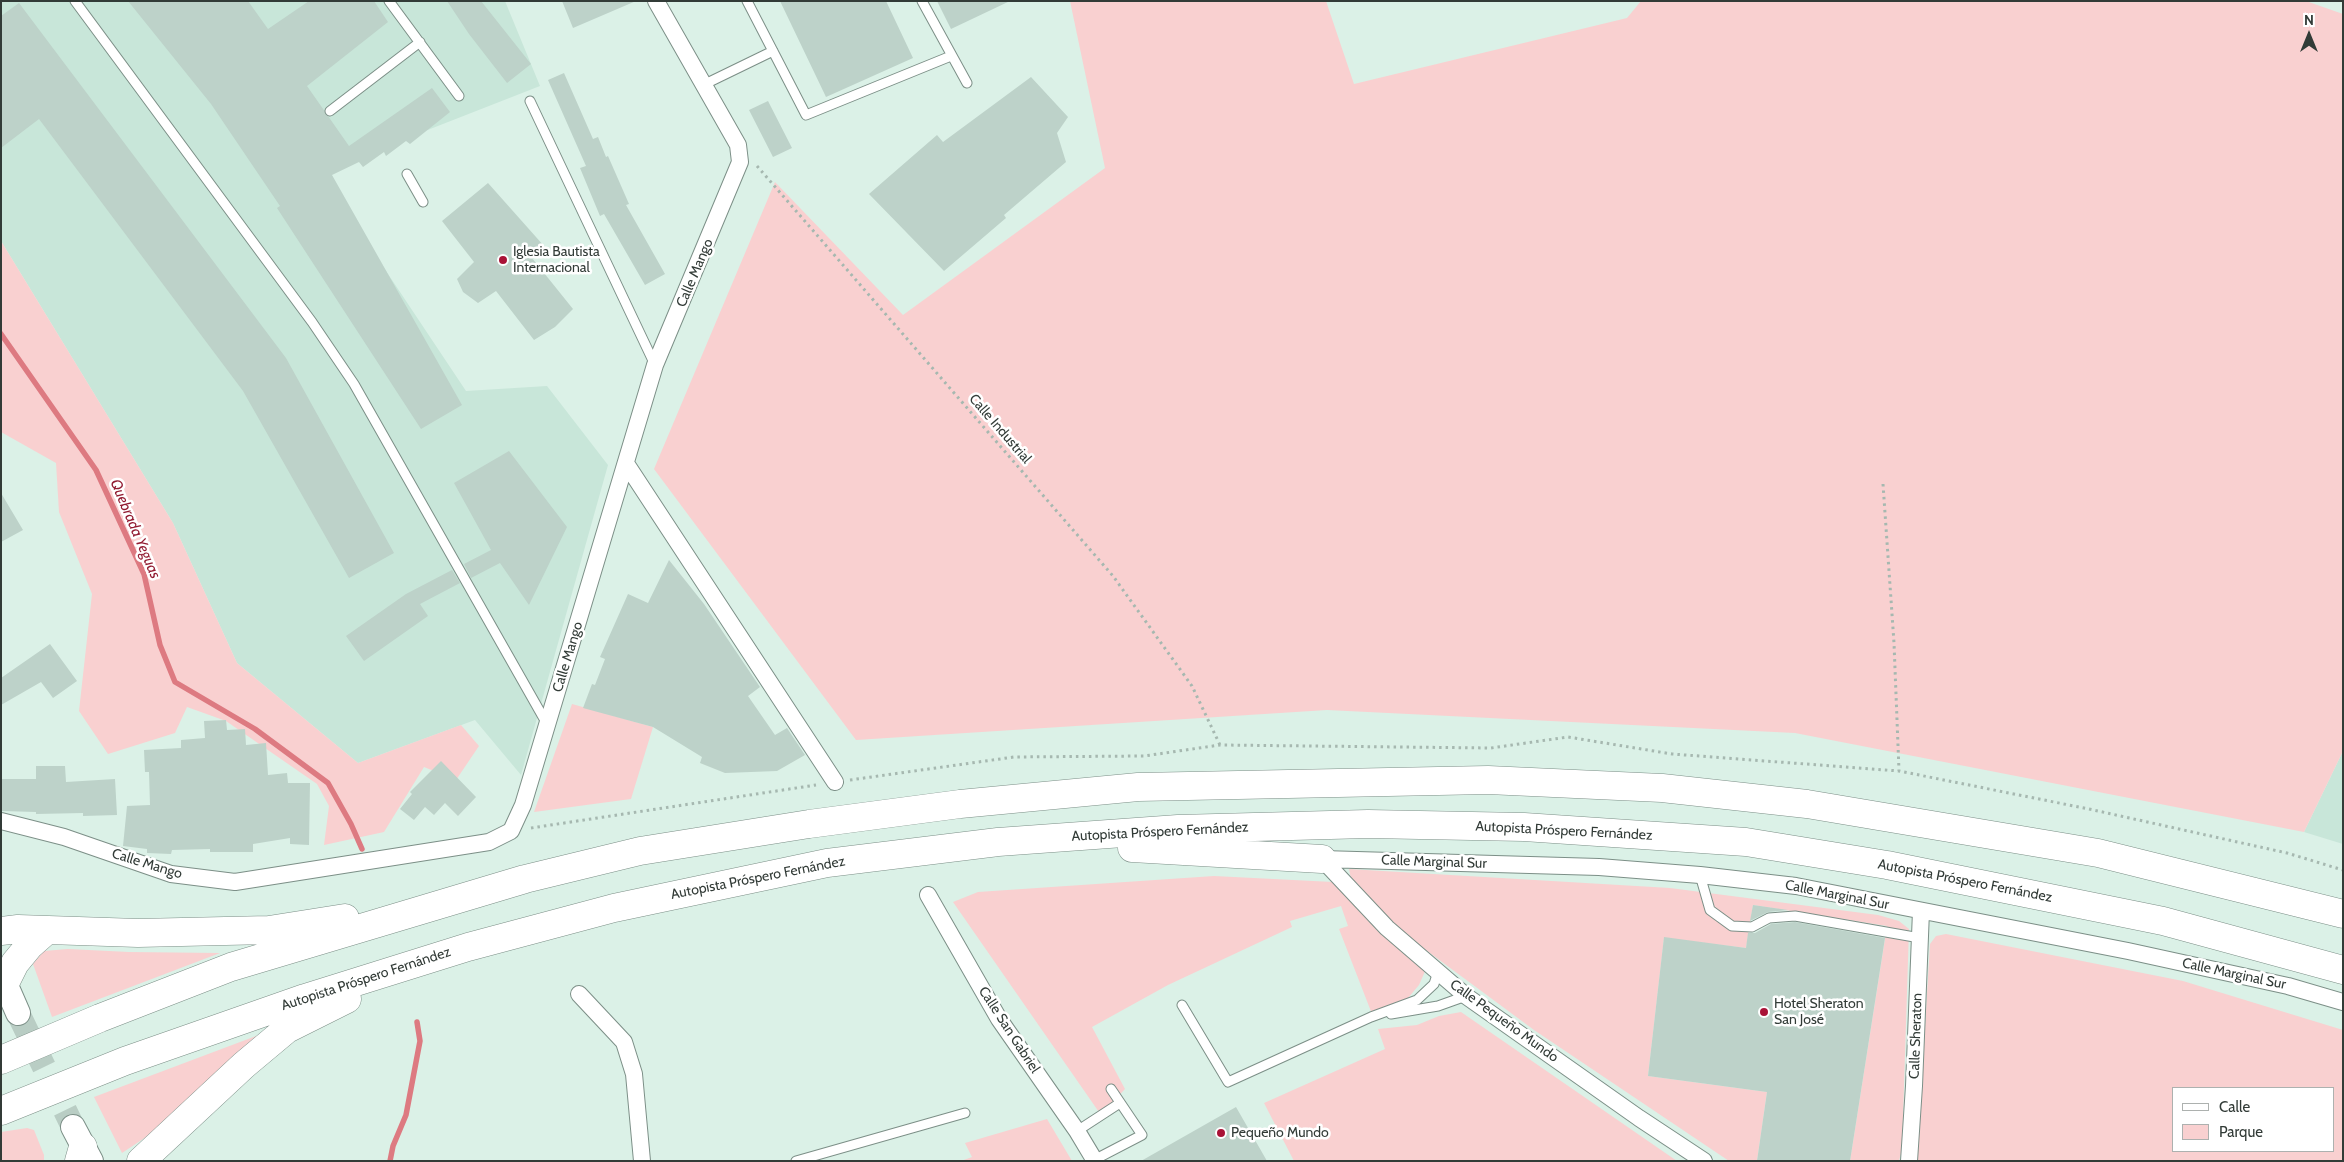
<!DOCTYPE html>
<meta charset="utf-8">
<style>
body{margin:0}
#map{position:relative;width:2344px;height:1162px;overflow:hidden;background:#dbf1e7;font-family:Cabin,sans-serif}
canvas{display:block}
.frame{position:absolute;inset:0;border:2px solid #323b37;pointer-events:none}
.legend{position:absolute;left:2172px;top:1087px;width:162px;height:65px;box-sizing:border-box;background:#fff;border:1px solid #adb1af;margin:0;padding:6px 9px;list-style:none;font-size:15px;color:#323b37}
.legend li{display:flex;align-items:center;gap:10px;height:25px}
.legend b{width:25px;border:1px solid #adb1af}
.north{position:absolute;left:2284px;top:10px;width:50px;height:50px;-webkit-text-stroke:4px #fff;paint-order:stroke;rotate:0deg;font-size:14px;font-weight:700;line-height:20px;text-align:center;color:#323b37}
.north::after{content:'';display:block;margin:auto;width:18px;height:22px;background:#323b37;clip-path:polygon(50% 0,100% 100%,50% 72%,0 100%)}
</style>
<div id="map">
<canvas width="2344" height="1162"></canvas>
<div class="frame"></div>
<ul class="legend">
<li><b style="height:6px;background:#fff"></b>Calle</li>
<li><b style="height:14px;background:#f9d0d0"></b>Parque</li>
</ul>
<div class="north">N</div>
</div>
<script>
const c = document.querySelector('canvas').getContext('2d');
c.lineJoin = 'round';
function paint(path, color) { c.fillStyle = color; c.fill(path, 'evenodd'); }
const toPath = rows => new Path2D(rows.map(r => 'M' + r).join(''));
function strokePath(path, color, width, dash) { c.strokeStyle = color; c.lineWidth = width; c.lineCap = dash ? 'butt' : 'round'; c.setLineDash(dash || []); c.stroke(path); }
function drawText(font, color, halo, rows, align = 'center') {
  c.font = font + ' Cabin,sans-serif'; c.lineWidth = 5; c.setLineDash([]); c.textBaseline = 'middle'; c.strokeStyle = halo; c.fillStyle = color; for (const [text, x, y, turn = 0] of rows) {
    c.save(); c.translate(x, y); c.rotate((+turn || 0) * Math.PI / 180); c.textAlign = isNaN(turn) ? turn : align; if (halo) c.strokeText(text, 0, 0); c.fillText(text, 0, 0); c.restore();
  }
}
paint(toPath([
 [1,1,505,1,540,86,374,151,324,178,466,391,547,386,608,465,521,775,475,720,358,763,237,663,173,523,1,241],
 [2343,751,2343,844,2304,832]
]), '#c8e6d9');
paint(toPath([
 [1070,1,1326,1,1354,84,1627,18,1641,1,2306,1,2343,14,2343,751,2304,832,1795,733,1327,710,856,740,654,469,775,182,903,315,1105,168],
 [1,241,173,523,237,663,358,763,461,725,479,746,456,780,424,767,384,832,324,845,329,806,317,784,226,721,187,707,175,733,108,754,79,711,92,594,59,512,56,463,1,432],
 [572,704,653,727,631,799,534,812],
 [1349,869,1670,888,1878,915,1899,921,1909,929,1902,1149,1899,1161,1850,1161,1887,926,1753,905,1746,948,1664,938,1648,1076,1767,1092,1757,1161,1729,1161,1534,1030,1415,942,1379,911,1351,879],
 [1214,876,1333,882,1426,969,1419,985,1408,998,1372,1014,1339,929,1348,926,1341,906,1290,921,1292,927,1168,985,1092,1027,1125,1089,1101,1115,953,902,978,892],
 [1946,934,2183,981,2343,1030,2343,1161,1917,1161,1930,944,1936,936],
 [2173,1088,2333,1088,2333,1151,2173,1151],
 [68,949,129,952,220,953,52,1017,33,964,44,951],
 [1461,1012,1677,1161,1294,1161,1264,1103,1385,1049,1378,1029,1417,1025,1439,1016],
 [264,1033,146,1137,122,1153,94,1097],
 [1047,1119,1072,1161,961,1161,972,1157,965,1143],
 [27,1128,34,1130,44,1155,44,1161,1,1161,1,1132]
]), '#f9d0d0');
strokePath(toPath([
 [1,334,96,470,144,574,160,645,175,682,255,729,328,783,351,824,362,849],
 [390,1161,393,1146,406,1115,420,1041,417,1022]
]), '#dd7a81', 5.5);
paint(toPath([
 [128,1,248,1,268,29,309,1,374,1,388,22,307,86,349,146,432,88,450,112,410,144,406,141,386,156,384,152,363,167,359,162,332,175,462,405,421,429,277,208,280,206,211,104],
 [447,1,481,1,531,64,507,83,469,34],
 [562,1,636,1,573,28],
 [780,1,886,1,913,58,826,97],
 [937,1,1010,1,951,29],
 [19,3,286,358,394,553,349,578,243,391,39,119,1,148,1,16],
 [564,73,593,139,598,137,606,157,608,156,629,204,626,205,665,274,645,285,604,214,600,216,580,168,586,166,548,80],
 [1031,77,1068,117,1057,133,1066,162,1004,215,1006,218,944,271,869,194,937,135,943,142],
 [768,101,792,148,773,157,749,110],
 [488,183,544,246,532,258,573,309,555,327,534,340,496,291,478,303,463,292,457,279,474,262,442,221],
 [509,451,567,527,529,605,500,563,471,578,464,564,491,550,454,483],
 [1,493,23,530,1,542],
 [669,560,704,604,760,687,748,696,775,735,787,728,805,755,777,771,725,773,700,763,702,757,653,727,583,708,592,684,595,685,605,659,600,657,628,594,648,603],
 [452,570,460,583,420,604,428,616,364,661,346,636,406,594],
 [50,644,77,681,53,698,41,682,1,705,1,678],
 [226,720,227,730,245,729,246,745,266,743,268,775,287,773,288,783,310,783,309,845,290,844,290,838,253,844,253,852,210,852,210,849,172,850,171,854,147,853,147,849,123,846,127,806,150,805,149,772,145,772,144,750,181,748,181,740,205,738,204,721],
 [441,761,476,797,458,816,445,803,434,815,425,807,414,820,400,809,412,794,410,792],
 [36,766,65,766,66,782,115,779,117,815,83,816,83,813,36,814,36,812,2,811,2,779,36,779],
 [1753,905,1788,910,1768,912,1750,921],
 [1795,922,1885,938,1850,1161,1757,1161,1767,1092,1648,1076,1664,937,1746,948,1748,933,1755,933,1771,924],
 [1236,1107,1267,1161,1141,1161]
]), '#bdd2c9');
strokePath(toPath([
 [18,1013,73,1127]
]), '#b9cdc4', 24, [24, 12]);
const lane = toPath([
 [75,1,312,322,354,384,547,724],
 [389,1,459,96],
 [747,1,806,115,951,56],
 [922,1,967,83],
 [703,85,773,51],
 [530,101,655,365],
 [330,111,420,42],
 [407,174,423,202],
 [1700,875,1710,910,1732,926,1752,927,1769,918,1795,916,1920,938],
 [1182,1005,1228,1082,1371,1017,1417,1000,1434,984,1438,972],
 [1391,1014,1438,1006,1466,996],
 [1077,1131,1120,1103],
 [1094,1160,1142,1135,1111,1089],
 [796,1161,965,1113]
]);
const street = toPath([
 [627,465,835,782],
 [1,821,64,837,171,874,235,882,489,842,511,831,523,805,655,365,740,162,738,145,656,1],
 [1322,859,1599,867,1700,875,1796,886,2128,951,2288,986,2343,1002],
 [1322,859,1387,928,1466,996,1639,1118,1704,1161],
 [928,895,999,1019,1077,1131,1095,1161],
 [579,994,624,1042,634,1074,642,1161],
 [1909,1161,1914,1086,1921,911]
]);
const secondary = toPath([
 [1,974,18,1013],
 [73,1127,91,1161]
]);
const highway = toPath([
 [1132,848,1322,859],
 [1,931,18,929,138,933,269,930,345,918],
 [5,983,15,963,29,946,46,931],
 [1,1060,100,1018,231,967,525,879,640,851,809,824,960,804,1138,787,1488,780,1662,788,1807,804,2098,853,2343,914],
 [1,1111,125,1061,305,998,468,947,614,908,827,863,998,842,1178,829,1368,824,1524,827,1746,842,1887,865,2163,921,2343,970],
 [79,1161,83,1147],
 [141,1161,244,1065,287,1029,347,999]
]);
strokePath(lane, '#7c8f87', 11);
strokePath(street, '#7c8f87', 18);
strokePath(secondary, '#7c8f87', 26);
strokePath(highway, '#7c8f87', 29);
strokePath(toPath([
 [757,166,1113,576,1192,686,1220,745],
 [1883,484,1894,643,1899,771],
 [850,780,1014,757,1144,756,1220,745,1491,748,1568,737,1672,754,1899,771,2089,809,2287,853,2343,870],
 [531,828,816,785]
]), '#a6b8b0', 3, [2.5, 4]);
strokePath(lane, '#fff', 9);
strokePath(street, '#fff', 16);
strokePath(secondary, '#fff', 24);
strokePath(highway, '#fff', 28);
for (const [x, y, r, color] of [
 [503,260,5,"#a91236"],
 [1764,1012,5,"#a91236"],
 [1221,1133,5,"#a91236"]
]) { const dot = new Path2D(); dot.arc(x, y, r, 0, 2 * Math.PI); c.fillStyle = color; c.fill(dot); strokePath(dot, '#fff', 2); }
drawText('14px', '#323b37', '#fff', [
 ["Iglesia Bautista",513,252],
 ["Internacional",513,268],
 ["Hotel Sheraton",1774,1004],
 ["San José",1774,1020],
 ["Pequeño Mundo",1231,1133]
], 'left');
drawText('14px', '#323b37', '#fff', [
 ["Calle Mango",695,273,-67],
 ["Calle Industrial",1000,429,49],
 ["Calle Mango",568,657,-73],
 ["Autopista Próspero Fernández",1564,831,3],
 ["Autopista Próspero Fernández",1160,832,-3],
 ["Calle Marginal Sur",1434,862,2],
 ["Calle Mango",147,864,17],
 ["Autopista Próspero Fernández",758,878,-11],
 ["Autopista Próspero Fernández",1965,881,11],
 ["Calle Marginal Sur",1837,895,11],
 ["Calle Marginal Sur",2234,974,12],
 ["Autopista Próspero Fernández",366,979,-18],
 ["Calle Pequeño Mundo",1504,1021,36],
 ["Calle San Gabriel",1009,1030,57],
 ["Calle Sheraton",1916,1036,-88]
]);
drawText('italic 15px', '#921c32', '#fff', [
 ["Quebrada Yeguas",135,529,67]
]);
</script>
